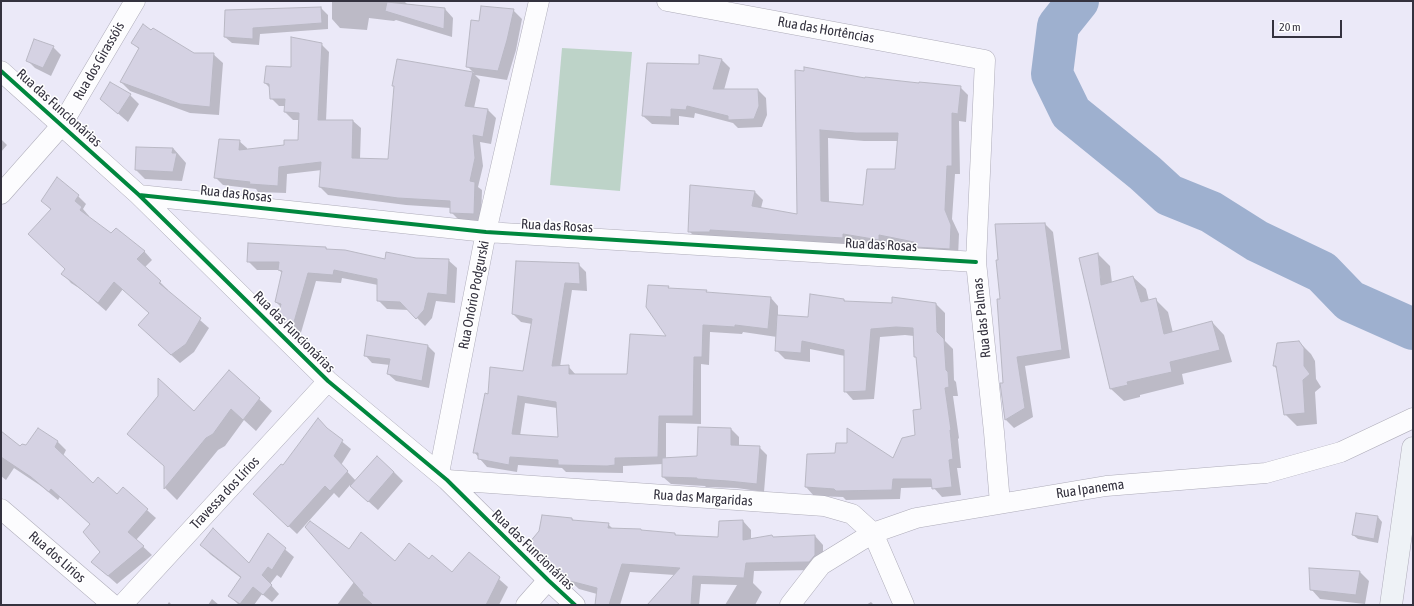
<!DOCTYPE html>
<meta charset="utf-8">
<style>
body{margin:0}
#map{position:relative;width:1414px;height:606px;overflow:hidden;background:#ebe9f8;font-family:"Asap Condensed",sans-serif}
canvas{display:block}
.frame{position:absolute;inset:0;border:2px solid #34323f;pointer-events:none}
.scale{position:absolute;left:1272px;top:20px;width:70px;height:18px;box-sizing:border-box;border:2px solid #34323f;border-top:0;padding-left:5px;font-size:12px;line-height:14px;white-space:nowrap;color:#34323f;-webkit-text-stroke:3px #fff;paint-order:stroke}
</style>
<div id="map">
<canvas width="1414" height="606"></canvas>
<div class="frame"></div>
<div class="scale">20 m</div>
</div>
<script>
const c = document.querySelector('canvas').getContext('2d');
c.lineJoin = 'round';
function paint(path, color) { c.fillStyle = color; c.fill(path, 'evenodd'); }
const toPath = rows => new Path2D(rows.map(r => 'M' + r).join(''));
function strokePath(path, color, width, dash) { c.strokeStyle = color; c.lineWidth = width; c.lineCap = dash ? 'butt' : 'round'; c.setLineDash(dash || []); c.stroke(path); }
function drawText(font, color, halo, rows, align = 'center') {
  c.font = font + ' "Asap Condensed",sans-serif'; c.lineWidth = 3; c.setLineDash([]); c.textBaseline = 'middle'; c.strokeStyle = halo; c.fillStyle = color; for (const [text, x, y, turn = 0] of rows) {
    c.save(); c.translate(x, y); c.rotate((+turn || 0) * Math.PI / 180); c.textAlign = isNaN(turn) ? turn : align; if (halo) c.strokeText(text, 0, 0); c.fillText(text, 0, 0); c.restore();
  }
}
paint(toPath([
 [562,48,632,52,620,191,550,185]
]), '#bdd3c8');
paint(toPath([
 [332,1,404,1,407,4,445,9,453,18,452,37,396,20,394,21,369,18,367,30,340,28,332,19],
 [321,8,328,15,328,29,260,34,259,45,232,43,225,37,226,11],
 [513,10,522,19,516,50,507,80,475,75,480,80,474,108,488,110,496,118,491,144,480,142,483,166,478,187,482,190,481,221,459,220,451,212,451,208,406,205,328,195,320,187,322,170,287,174,286,193,258,192,256,189,223,185,215,177,239,141,247,148,247,150,285,146,299,141,300,120,293,120,285,112,285,106,279,106,271,98,270,88,265,83,292,69,321,44,329,52,326,121,353,121,361,128,360,159,389,160,395,87,393,85,398,60,474,73,467,66,480,22],
 [152,31,194,54,213,54,223,63,219,115,190,113,130,91,121,82,139,49,132,43],
 [53,47,61,55,51,76,35,68,27,60],
 [700,57,722,60,730,68,724,90,758,90,766,98,767,115,762,127,738,128,733,123,695,113,694,118,679,116,679,125,652,124,643,116,700,65],
 [796,71,920,85,960,87,968,95,966,122,959,121,960,174,955,174,952,219,959,234,958,257,923,254,917,248,887,243,887,248,851,242,851,246,697,239,689,231,691,186,755,192,763,200,761,208,799,215],
 [828,138,864,141,899,141,896,170,863,207,829,202],
 [130,95,139,104,128,122,101,99],
 [1,139,7,145,1,152],
 [173,148,186,163,182,181,145,179,136,170],
 [78,196,86,204,83,209,89,216,88,217,111,235,144,251,152,260,145,267,168,290,167,291,209,328,194,352,180,363,148,334,150,314,123,289,106,311,82,290,71,283,63,274,66,269,51,210,43,201],
 [1045,224,1053,232,1070,358,1025,366,1033,417,1014,428,1006,420,1002,384,1004,384,1001,300],
 [326,248,328,250,386,260,448,260,457,268,455,303,436,301,432,318,425,326,409,310,387,309,378,300,378,285,342,278,341,283,316,281,300,336,279,315,281,307,276,302,282,273,279,270,257,270,248,261],
 [1098,254,1110,266,1112,283,1133,277,1146,289,1149,301,1156,300,1168,312,1173,333,1212,322,1224,335,1232,362,1182,374,1184,384,1140,395,1140,397,1124,401,1111,389],
 [578,264,586,272,587,291,572,290,560,367,568,366,576,375,628,375,668,337,647,307,668,287,670,289,706,291,708,293,771,298,778,306,778,316,809,318,844,300,846,302,936,304,945,313,945,341,953,349,954,380,956,382,958,396,953,396,959,438,958,439,961,468,957,468,961,495,942,497,933,487,901,488,900,499,846,500,843,497,814,496,806,487,894,460,916,436,922,410,917,359,915,356,914,336,905,335,880,337,874,399,853,400,845,391,845,356,810,349,810,362,785,359,776,350,777,337,743,332,742,334,710,332,709,365,701,364,701,424,666,423,666,458,698,457,731,429,739,437,739,446,759,447,767,455,764,492,737,488,706,487,705,486,671,484,663,477,663,464,623,466,623,473,566,472,562,468,518,465,517,472,487,467,474,452,489,395,524,373,532,324,521,322,513,314],
 [525,403,557,408,559,439,520,436],
 [1299,342,1311,354,1315,361,1316,379,1321,387,1315,392,1317,424,1297,426,1285,414,1278,370,1274,366],
 [428,346,435,353,429,388,396,381,388,374,390,365,372,363,365,355],
 [229,371,272,411,256,431,244,420,225,446,218,450,177,500,165,488,165,467,128,434,194,413],
 [328,430,351,449,341,465,356,481,394,472,403,481,378,510,350,485,339,498,334,493,297,534,263,502,284,467],
 [1,432,20,448,57,441,66,450,63,456,93,484,117,496,123,489,156,518,136,540,152,555,117,584,92,562,101,552,91,524,60,497,58,500,41,486,14,468,6,480,1,476],
 [1378,517,1382,522,1378,543,1358,539,1353,535],
 [572,519,575,521,608,524,613,529,675,534,677,536,719,538,719,522,743,521,751,530,751,540,815,536,823,545,823,564,817,570,754,571,753,583,762,592,755,605,725,605,737,585,701,584,699,605,648,605,675,575,630,572,620,605,596,605,597,594,579,589,538,552],
 [268,535,294,557,281,578,277,575,270,584,279,594,272,602,262,594,254,605,239,605,230,596,241,578,210,554,202,545,250,565],
 [349,550,396,562,429,561,452,573,469,553,508,587,499,605,337,605,354,582],
 [1310,569,1360,572,1369,581,1365,604,1320,599,1311,589],
 [212,599,219,605,208,605],
 [169,602,172,605,167,605],
 [871,602,874,605,866,605]
]), '#0003');
strokePath(toPath([
 [1078,1,1058,26,1052,74,1071,113,1145,173,1169,195,1211,212,1257,241,1322,272,1350,301,1413,329]
]), '#9eb0cf', 42);
const building = toPath([
 [387,2,445,8,444,29,385,11,387,2],
 [481,6,514,9,507,40,498,71,466,67,471,20,479,21,481,6],
 [321,7,322,23,253,28,253,39,224,37,225,10,321,7],
 [143,24,151,30,153,28,194,53,214,53,210,107,180,104,120,82,139,48,131,43,143,24],
 [291,37,322,43,318,120,353,120,352,158,388,159,394,86,392,86,397,59,473,72,465,106,488,109,483,137,473,135,475,158,470,181,475,182,474,214,450,213,450,201,398,198,319,187,321,162,279,167,278,186,249,184,250,182,214,178,219,139,240,140,239,150,284,145,284,140,298,140,299,113,284,112,285,99,270,99,269,84,264,83,266,66,291,67,291,37],
 [34,39,54,46,43,68,26,61,34,39],
 [699,55,722,59,713,89,758,89,759,106,754,119,728,120,728,116,687,106,686,110,671,109,671,117,642,116,647,63,699,64,699,55],
 [804,67,865,78,865,77,919,83,919,82,961,86,958,114,952,113,952,166,947,166,945,210,951,225,950,249,914,247,914,242,879,235,879,240,843,234,843,238,710,230,710,232,688,232,690,185,755,191,752,206,797,214,795,70,804,71,804,67],
 [820,130,856,133,898,133,895,169,867,169,863,205,821,201,820,130],
 [110,82,131,94,118,114,100,99,110,82],
 [136,147,173,148,172,153,177,153,173,172,135,170,136,147],
 [57,177,79,195,75,201,82,207,80,210,111,233,116,228,145,251,137,259,161,281,159,283,201,318,186,344,171,355,138,325,149,313,114,282,98,303,72,282,61,274,65,269,28,234,51,209,41,201,57,177],
 [1045,223,1062,350,1017,357,1025,408,1005,420,1000,383,1003,383,997,299,1000,299,996,260,998,260,995,224,1045,223],
 [248,243,326,247,326,249,345,250,385,259,386,252,416,258,449,259,447,295,428,293,424,310,416,319,400,302,377,301,377,279,334,270,333,275,308,273,292,329,278,316,281,304,275,302,282,271,278,270,279,262,247,262,248,243],
 [1098,253,1101,285,1133,276,1141,302,1156,298,1164,334,1212,321,1220,350,1170,362,1172,372,1127,382,1128,385,1110,389,1079,258,1098,253],
 [516,261,579,263,580,284,565,283,552,366,569,365,569,374,627,374,630,334,666,336,646,307,648,285,669,286,668,288,707,290,706,292,771,297,768,329,735,325,735,327,703,325,702,357,694,357,693,416,659,416,658,457,615,458,615,465,607,466,558,465,558,460,510,457,509,465,478,459,478,453,473,453,485,393,488,394,490,367,523,371,532,319,512,314,516,261],
 [518,396,556,402,558,437,512,434,518,396],
 [810,294,844,299,844,301,892,303,892,297,936,303,937,332,944,339,946,370,948,372,949,387,945,388,951,430,950,430,953,459,949,460,952,487,932,489,931,479,893,479,892,490,836,491,834,489,805,487,807,454,835,453,836,443,847,443,847,428,893,458,902,438,915,435,913,410,921,409,916,357,914,357,913,328,896,327,871,329,866,391,844,392,844,350,802,341,801,353,775,351,777,315,808,317,810,294],
 [367,335,428,345,422,381,387,374,390,359,364,356,367,335],
 [1299,341,1304,348,1304,366,1310,374,1303,380,1305,413,1284,415,1276,366,1273,366,1277,343,1299,341],
 [229,370,260,398,243,420,231,409,213,434,206,438,164,489,164,466,127,434,158,396,158,378,194,411,229,370],
 [318,418,327,428,343,440,334,456,348,471,330,491,325,486,288,527,253,494,281,464,283,465,318,418],
 [698,427,731,428,731,445,760,446,757,484,728,481,697,479,697,478,662,477,662,458,697,456,698,427],
 [38,428,58,441,55,447,93,483,98,477,117,494,123,487,148,509,128,532,144,546,108,576,91,562,100,552,83,532,90,524,51,489,49,492,31,477,1,457,1,431,20,446,22,444,26,445,38,428],
 [377,456,394,472,368,502,350,486,377,456],
 [1356,513,1378,516,1374,539,1352,535,1356,513],
 [542,515,572,518,572,520,609,523,608,528,641,529,641,530,675,533,675,535,718,537,719,521,743,520,743,540,772,535,773,537,815,535,815,555,809,562,746,563,744,578,693,576,691,605,647,605,680,568,622,564,609,605,595,605,597,588,570,581,529,543,539,531,542,515],
 [310,521,349,549,361,532,395,561,409,543,429,559,432,555,452,572,469,552,500,577,486,605,373,605,362,595,363,593,305,527,310,521],
 [213,528,249,563,268,533,286,548,272,570,268,567,262,575,272,585,263,595,253,587,240,604,228,596,241,577,200,545,213,528],
 [1309,568,1360,571,1356,595,1310,590,1309,568]
]);
paint(building, '#d5d2e3');
strokePath(building, '#b9b8c4', 1);
const street = toPath([
 [667,1,985,60,976,262,994,432,1000,503],
 [1,71,139,195,328,381,447,480,548,580,575,605],
 [1,194,61,126,135,1],
 [139,195,486,232,976,262],
 [439,473,486,232,539,1],
 [447,480,824,506,852,514,873,533,904,605],
 [1,509,113,605],
 [122,605,328,381],
 [526,605,548,580],
 [790,605,821,565,873,533,916,518,1106,486,1266,473,1341,452,1413,418]
]);
const secondary = toPath([
 [1391,605,1413,448]
]);
strokePath(street, '#aeacb9', 21);
strokePath(secondary, '#aeacb9', 23);
strokePath(street, '#fcfcfe', 20);
strokePath(secondary, '#eef2f6', 22);
strokePath(toPath([
 [1,71,139,195,328,381,447,480,548,580,575,605],
 [139,195,486,232,976,262]
]), '#00873e', 4);
drawText('14px', '#34323f', '#fff', [
 ["Rua das Hortências",826,30,10],
 ["Rua dos Girassóis",99,61,-60],
 ["Rua das Funcionárias",59,108,42],
 ["Rua das Rosas",236,194,6],
 ["Rua das Rosas",557,226,3],
 ["Rua das Rosas",881,245,3],
 ["Rua Onório Podgurski",474,295,-79],
 ["Rua das Palmas",982,318,-96],
 ["Rua das Funcionárias",294,332,45],
 ["Rua Ipanema",1090,489,-8],
 ["Travessa dos Lírios",225,493,-47],
 ["Rua das Margaridas",703,498,4],
 ["Rua das Funcionárias",533,550,44],
 ["Rua dos Lirios",57,557,41]
]);
</script>
